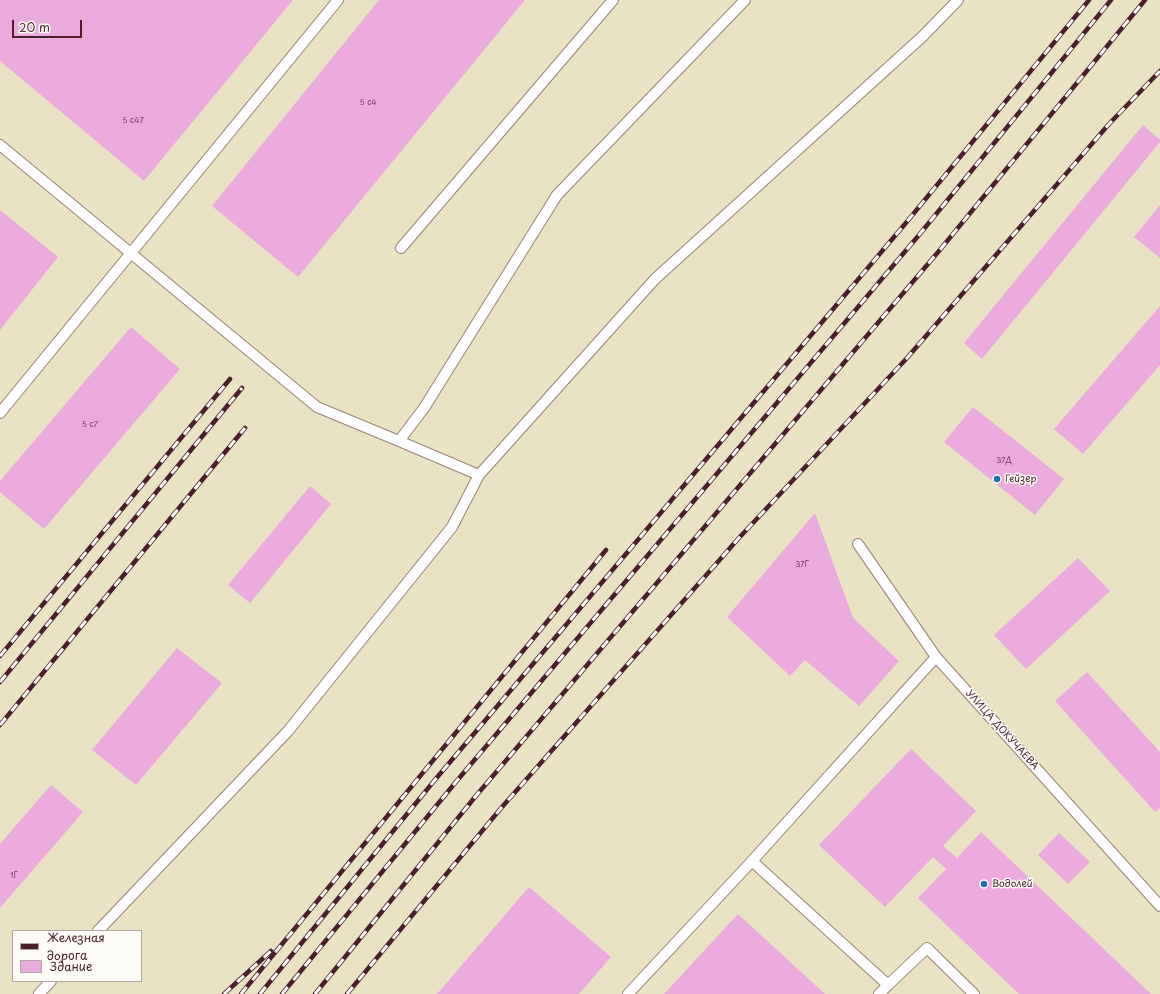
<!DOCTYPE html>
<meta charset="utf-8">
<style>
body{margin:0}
#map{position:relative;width:1160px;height:994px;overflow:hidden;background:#e9e3c3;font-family:"Playpen Sans",sans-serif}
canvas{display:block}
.legend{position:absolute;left:12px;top:930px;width:130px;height:52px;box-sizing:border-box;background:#fdfcf7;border:1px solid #b5a4a5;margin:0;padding:5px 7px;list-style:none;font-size:12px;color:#4a1f2b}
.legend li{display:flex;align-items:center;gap:8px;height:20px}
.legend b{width:20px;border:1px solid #b5a4a5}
.scale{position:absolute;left:12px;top:20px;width:70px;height:18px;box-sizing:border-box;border:2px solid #4a1f2b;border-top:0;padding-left:5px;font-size:12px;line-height:14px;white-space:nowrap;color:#4a1f2b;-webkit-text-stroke:3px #fdfcf7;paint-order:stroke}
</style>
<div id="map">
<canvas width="1160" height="994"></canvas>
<ul class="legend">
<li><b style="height:5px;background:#4a1f2b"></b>Железная дорога</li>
<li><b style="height:11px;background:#ebaadd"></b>Здание</li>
</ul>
<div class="scale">20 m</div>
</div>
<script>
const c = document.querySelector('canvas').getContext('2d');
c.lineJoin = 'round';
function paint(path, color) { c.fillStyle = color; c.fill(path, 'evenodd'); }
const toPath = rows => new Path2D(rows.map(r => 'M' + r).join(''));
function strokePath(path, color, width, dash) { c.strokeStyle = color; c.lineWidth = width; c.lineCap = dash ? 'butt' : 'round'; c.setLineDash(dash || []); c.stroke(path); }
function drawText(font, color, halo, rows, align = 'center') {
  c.font = font + ' "Playpen Sans",sans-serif'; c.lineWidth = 3; c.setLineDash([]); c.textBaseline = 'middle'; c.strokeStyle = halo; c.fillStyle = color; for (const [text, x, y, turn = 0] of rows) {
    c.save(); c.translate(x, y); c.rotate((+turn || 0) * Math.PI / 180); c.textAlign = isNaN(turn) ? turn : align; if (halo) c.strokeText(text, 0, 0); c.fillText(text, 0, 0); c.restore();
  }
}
paint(toPath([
 [0,0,293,0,144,181,0,61],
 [379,0,525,0,298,277,212,206],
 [1143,125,1160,140,1160,142,982,359,964,343],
 [1160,205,1160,258,1134,237],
 [0,210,58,257,0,330],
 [1160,306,1160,365,1083,454,1054,429],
 [131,327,180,369,44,529,0,492,0,481],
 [973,407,1064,479,1035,515,944,442],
 [310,486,331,504,250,603,228,585],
 [815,513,853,618,899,661,859,706,805,660,790,676,727,617],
 [1078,558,1110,591,1026,669,994,635],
 [177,648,222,683,136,785,92,750],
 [1087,672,1160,752,1160,808,1155,812,1055,701],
 [911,749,976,811,943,846,957,858,981,832,1151,994,1019,994,918,898,946,869,933,857,885,907,819,845],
 [51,785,83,812,0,908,0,844],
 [1059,833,1090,862,1068,884,1038,855],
 [529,887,611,957,579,994,437,994],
 [738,914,825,994,664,994]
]), '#ebaadd');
const service = toPath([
 [0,145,317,407,399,441,424,408,557,195,745,0],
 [401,248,613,0],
 [0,413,338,0],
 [399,441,479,475],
 [858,544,936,657,1160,906],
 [752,861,888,985,927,948,974,994],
 [98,931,288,731,452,527,479,475,655,279,923,36,958,0],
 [39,994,51,981],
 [628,994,752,861,936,657],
 [879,994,888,985]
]);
strokePath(service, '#9a8177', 12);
strokePath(service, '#fff', 10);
const rail = toPath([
 [0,656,230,379],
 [0,682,242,388],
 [0,725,245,428],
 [224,994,271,951],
 [241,994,606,550],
 [260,994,434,781,905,224,1089,0],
 [282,994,455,783,919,235,1111,0],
 [315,994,475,797,939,251,1145,0],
 [347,994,502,807,738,539,907,358,1109,124,1160,71]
]);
strokePath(rail, '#4a1f2b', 4.5);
strokePath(rail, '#fdfcf7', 3, [9]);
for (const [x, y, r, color] of [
 [997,479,4,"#1f6fb2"],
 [984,884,4,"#1f6fb2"]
]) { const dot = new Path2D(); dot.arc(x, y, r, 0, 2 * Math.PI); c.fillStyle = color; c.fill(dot); strokePath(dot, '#fdfcf7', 1.5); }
drawText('8px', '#724258', null, [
 ["5 с4",368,103],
 ["5 с47",133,121],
 ["5 с7",90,425],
 ["37Д",1004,461],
 ["37Г",802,565],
 ["1Г",14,876]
]);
drawText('10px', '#4a1f2b', '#fdfcf7', [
 ["Гейзер",1005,479],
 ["Водолей",992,884]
], 'left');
drawText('10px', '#4a1f2b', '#fdfcf7', [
 ["УЛИЦА ДОКУЧАЕВА",1002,730,48]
]);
</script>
